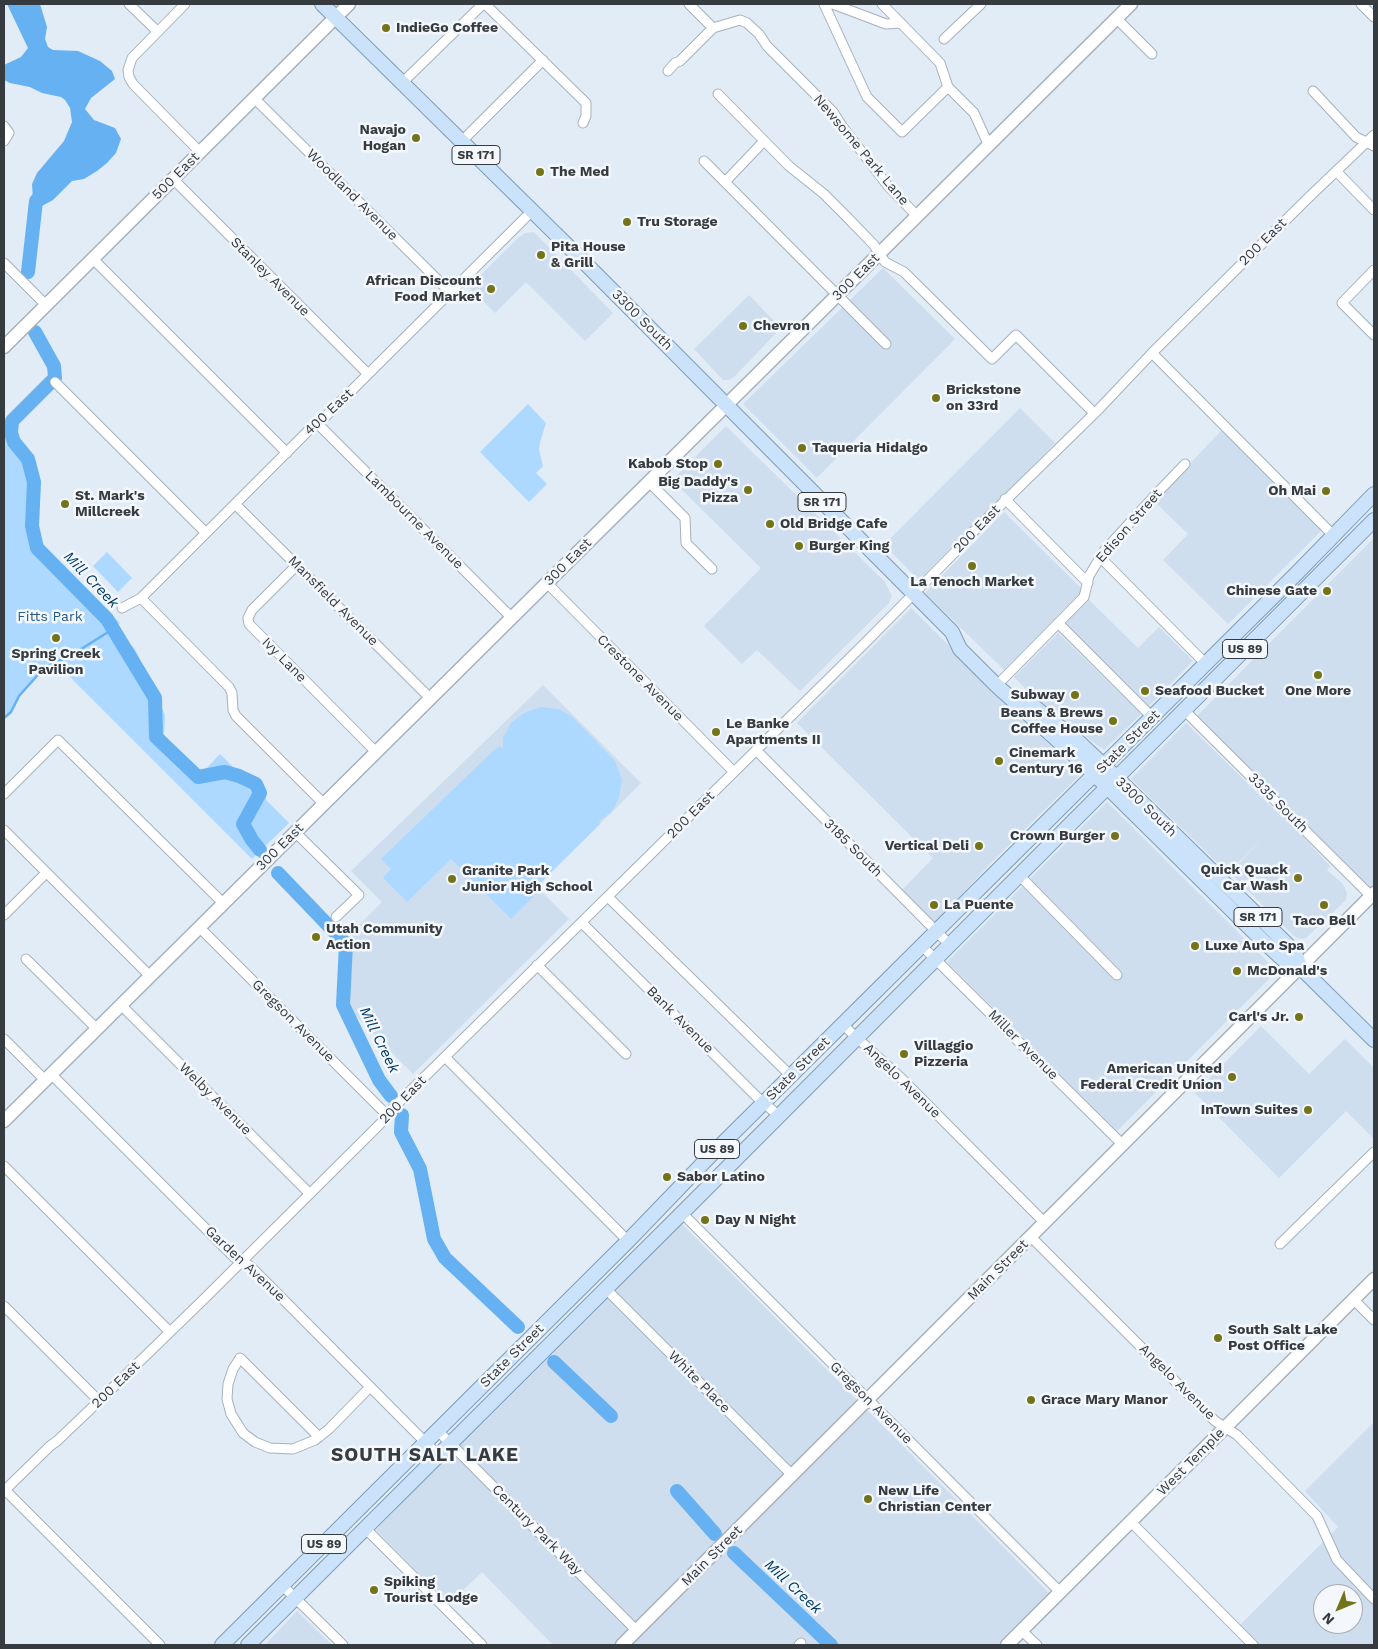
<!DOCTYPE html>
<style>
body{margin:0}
#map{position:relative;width:1378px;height:1649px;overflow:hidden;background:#e1ecf7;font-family:"Work Sans",sans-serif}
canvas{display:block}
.frame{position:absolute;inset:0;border:5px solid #363b3f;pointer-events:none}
.north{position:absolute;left:1313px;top:1584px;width:50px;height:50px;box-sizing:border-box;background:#f4f8fd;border:1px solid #a8acb1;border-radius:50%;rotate:225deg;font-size:14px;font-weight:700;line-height:20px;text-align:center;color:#363b3f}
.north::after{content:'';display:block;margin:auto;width:18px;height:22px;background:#737419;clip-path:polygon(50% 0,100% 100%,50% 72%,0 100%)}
</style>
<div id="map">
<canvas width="1378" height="1649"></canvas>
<div class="frame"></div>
<div class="north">N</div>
</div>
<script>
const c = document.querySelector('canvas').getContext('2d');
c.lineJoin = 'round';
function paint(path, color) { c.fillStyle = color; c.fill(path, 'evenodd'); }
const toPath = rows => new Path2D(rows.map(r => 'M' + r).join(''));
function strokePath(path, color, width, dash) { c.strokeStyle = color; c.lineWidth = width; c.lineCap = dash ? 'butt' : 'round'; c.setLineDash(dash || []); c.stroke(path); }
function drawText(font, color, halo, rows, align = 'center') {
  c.font = font + ' "Work Sans",sans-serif'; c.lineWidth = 5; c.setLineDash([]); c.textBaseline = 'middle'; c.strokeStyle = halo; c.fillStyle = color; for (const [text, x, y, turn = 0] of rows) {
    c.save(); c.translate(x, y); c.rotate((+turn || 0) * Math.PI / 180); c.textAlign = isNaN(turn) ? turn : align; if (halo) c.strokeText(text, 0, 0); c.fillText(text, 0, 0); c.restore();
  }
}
paint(toPath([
 [534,232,613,313,585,341,526,282,495,313,469,287,517,239,525,233],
 [883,268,955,339,817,478,743,404],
 [749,295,781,328,734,377,729,380,723,380,694,349],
 [1020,408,1055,443,919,580,884,545],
 [726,426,885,582,892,596,889,603,800,691,757,650,742,664,704,626,761,568,672,480],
 [1223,429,1322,530,1228,624,1163,560,1188,534,1154,501],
 [1004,512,1083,590,1004,670,925,593],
 [1374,538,1374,883,1368,889,1197,716],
 [1089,600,1138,648,1159,627,1193,661,1149,706,1065,623],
 [911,608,1080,775,988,866,935,923,902,890,933,858,797,723],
 [1058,633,1141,714,1104,750,1040,704,1014,677],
 [543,685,641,783,537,887,569,919,413,1074,349,1009,352,932,382,902,351,871],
 [1186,723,1282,817,1284,816,1330,866,1327,870,1343,884,1347,893,1346,900,1306,938,1299,939,1293,935,1230,873,1264,836,1228,873,1131,779],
 [1107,802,1277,971,1117,1131,947,962],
 [1261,1026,1309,1074,1345,1039,1374,1068,1374,1139,1346,1111,1279,1178,1195,1093],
 [681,1223,1059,1603,1017,1645,553,1645,482,1572,449,1604,376,1530,449,1454],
 [1374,1422,1374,1645,1245,1645,1233,1632,1338,1527,1305,1491],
 [1323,1594,1353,1594,1353,1624,1323,1624],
 [297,1611,331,1644,330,1645,265,1645]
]), '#cedeee');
paint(toPath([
 [528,404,546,423,540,442,539,450,543,466,536,473,547,484,529,502,480,452],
 [10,422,10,428,17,441,31,459,37,482,39,540,44,548,120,623,115,628,135,649,151,683,158,691,155,694,165,715,164,736,197,770,205,770,220,754,239,773,261,784,266,792,266,800,289,823,252,859,66,673,68,665,63,660,45,667,19,696,11,712,4,718,4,428],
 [107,552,132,578,118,592,93,566],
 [541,707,559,709,571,716,615,761,622,780,619,797,614,808,610,813,599,821,600,824,537,886,540,890,511,919,451,859,407,902,383,878,391,869,381,859,492,752,500,746,503,749,503,738,511,723,524,713]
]), '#add8ff');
paint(toPath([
 [7,4,40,4,47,27,45,39,48,47,53,50,78,51,100,61,112,71,115,79,91,98,85,109,94,120,115,128,121,139,116,153,107,163,97,171,84,179,72,181,53,200,42,206,33,199,32,184,37,173,64,141,72,122,70,108,65,100,61,97,42,93,30,87,10,83,4,80,4,65,21,57,28,48]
]), '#66b1f1');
strokePath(toPath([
 [4,718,11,712,19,696,45,667,70,656,113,629]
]), '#66b1f1', 2.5);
strokePath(toPath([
 [28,272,36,201,48,187],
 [35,332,54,366,55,378,12,421,11,433,14,442,28,459,34,482,32,526,37,548,107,619,155,698,156,737,198,777,225,772,239,776,256,784,260,793,243,824,252,840,260,850],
 [278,873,346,944,343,1005,379,1080,391,1096],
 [402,1115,401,1132,420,1169,434,1239,445,1258,518,1327],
 [554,1362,611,1416],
 [677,1491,715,1534],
 [734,1553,831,1645]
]), '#66b1f1', 14);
const street = toPath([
 [129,4,158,32],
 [185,4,132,58,128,70,129,77,133,84,200,152],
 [485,4,586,103,586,116,583,123],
 [689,4,713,28],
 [824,4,867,97,902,132,948,87],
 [882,4,940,63,948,87,974,113,989,146],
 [1361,4,1374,17],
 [825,5,833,4,886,24,901,23],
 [1116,18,1152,54],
 [713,28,740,20,747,23,759,34,767,46,833,112,842,126,888,186,917,216],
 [944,39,981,4],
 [668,71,675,63,680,61,713,28],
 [403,82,483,4],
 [1313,91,1356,137,1374,146],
 [718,94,789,166,824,194,845,215,874,245,885,262,904,272,992,359,1016,335,1094,413],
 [254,98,450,292],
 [4,126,9,133,4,141],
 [462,141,543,60],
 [704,161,886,344],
 [1336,171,1374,210],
 [173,179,368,374],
 [725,182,764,141],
 [93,259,287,453],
 [4,263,46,305],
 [1374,270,1342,303,1374,335],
 [1152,353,1334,536],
 [55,382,206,533],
 [317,423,512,618],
 [649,482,685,518,686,543,712,569],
 [1005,499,1088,583],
 [235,504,430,698],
 [1100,557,1206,664],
 [297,565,252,610,248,618,249,624,376,752],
 [547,583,734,772],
 [141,598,229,687,232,693,233,710,236,716,324,804],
 [122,608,141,598,310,429,324,418,532,211],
 [1058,623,1152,717],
 [1002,680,1084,597,1089,576,1104,551,1159,491,1185,464],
 [1184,710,1371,896],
 [756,750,950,945],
 [4,794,58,740,223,903],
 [4,830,150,976],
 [295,832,359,895,336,917],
 [1019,875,1117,975],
 [608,897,791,1076],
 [4,915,46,873],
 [582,923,757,1097,779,1116],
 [199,927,387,1115],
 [922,946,1123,1145],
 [26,959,97,1029],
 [537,965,626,1054],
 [121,1005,310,1194],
 [843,1025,900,1077,1045,1223],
 [4,1039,45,1080],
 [445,1057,628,1241],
 [51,1074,234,1257,250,1266,438,1455],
 [4,1166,170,1332],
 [682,1213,1060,1592],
 [1031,1237,1215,1421,1237,1435,1317,1516,1337,1560,1374,1599],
 [1280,1244,1374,1152],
 [605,1288,792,1475],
 [1354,1300,1374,1320],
 [4,1306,99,1401],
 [437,1430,636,1630],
 [319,1437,240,1358,233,1369,228,1384,227,1399,231,1414,243,1433,255,1442,270,1448,293,1449,315,1440,319,1437,329,1429,370,1387],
 [5,1490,160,1645],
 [4,1491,50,1446,57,1441,99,1401,204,1299,380,1124,393,1108,866,642,955,552,968,537,1099,409,1152,353,1306,200,1374,135],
 [1131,1522,1253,1645],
 [365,1528,482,1645],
 [282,1585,343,1645],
 [1022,1631,1037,1645],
 [799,1645,801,1643]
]);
const secondary = toPath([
 [4,347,349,4],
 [4,1121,1131,4],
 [622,1645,1374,893],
 [1007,1645,1374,1279]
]);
const primary = toPath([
 [322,4,578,256,952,632,960,649,996,685,1084,764,1263,941,1286,962,1300,967,1374,1040],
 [1032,705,1081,744,1116,777,1295,952,1300,967],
 [222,1645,628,1241,708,1158,1298,572,1374,494],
 [248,1645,674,1221,1374,520]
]);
strokePath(street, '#a6b1bb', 11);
strokePath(secondary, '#a6b1bb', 15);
strokePath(primary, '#7f9cb6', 16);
strokePath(street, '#fff', 9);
strokePath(secondary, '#fff', 12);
strokePath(primary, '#cae3fa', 14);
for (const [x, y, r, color] of [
 [386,28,5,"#737419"],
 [416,138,5,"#737419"],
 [540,172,5,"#737419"],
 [627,222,5,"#737419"],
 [541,255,5,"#737419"],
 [491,289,5,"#737419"],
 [743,326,5,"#737419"],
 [936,398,5,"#737419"],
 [802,448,5,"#737419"],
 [718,464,5,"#737419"],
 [748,490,5,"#737419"],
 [1326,491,5,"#737419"],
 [65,504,5,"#737419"],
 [770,524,5,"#737419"],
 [799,546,5,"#737419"],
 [972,566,5,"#737419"],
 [1327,591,5,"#737419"],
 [56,638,5,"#737419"],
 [1318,675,5,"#737419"],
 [1145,691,5,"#737419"],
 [1075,695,5,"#737419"],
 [1113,721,5,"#737419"],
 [716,732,5,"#737419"],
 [999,761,5,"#737419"],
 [1115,836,5,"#737419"],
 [979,846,5,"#737419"],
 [1298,878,5,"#737419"],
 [452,879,5,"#737419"],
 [934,905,5,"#737419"],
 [1324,905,5,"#737419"],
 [316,937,5,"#737419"],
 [1195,946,5,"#737419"],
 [1237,971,5,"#737419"],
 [1299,1017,5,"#737419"],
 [904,1054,5,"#737419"],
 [1232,1077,5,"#737419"],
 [1308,1110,5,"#737419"],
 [667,1177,5,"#737419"],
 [705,1220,5,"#737419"],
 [1218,1338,5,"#737419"],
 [1031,1400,5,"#737419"],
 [868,1499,5,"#737419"],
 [374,1590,5,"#737419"]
]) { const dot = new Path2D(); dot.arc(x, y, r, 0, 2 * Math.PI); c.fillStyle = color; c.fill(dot); strokePath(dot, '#f4f8fd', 2); }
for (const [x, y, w] of [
 [476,155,48],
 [822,502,48],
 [1245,649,45],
 [1258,917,48],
 [717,1149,45],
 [324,1544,45]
]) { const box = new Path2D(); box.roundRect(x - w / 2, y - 9.5, w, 19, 4); c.fillStyle = '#f4f8fd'; c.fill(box); strokePath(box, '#363b3f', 1); }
drawText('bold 12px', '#363b3f', null, [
 ["SR 171",476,155],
 ["SR 171",822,502],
 ["US 89",1245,649],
 ["SR 171",1258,917],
 ["US 89",717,1149],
 ["US 89",324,1544]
]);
drawText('bold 14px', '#363b3f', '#f4f8fd', [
 ["IndieGo Coffee",396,28],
 ["Navajo",406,130,"right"],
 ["Hogan",406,146,"right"],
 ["The Med",550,172],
 ["Tru Storage",637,222],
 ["Pita House",551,247],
 ["& Grill",551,263],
 ["African Discount",481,281,"right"],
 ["Food Market",481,297,"right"],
 ["Chevron",753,326],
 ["Brickstone",946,390],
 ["on 33rd",946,406],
 ["Taqueria Hidalgo",812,448],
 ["Kabob Stop",708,464,"right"],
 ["Big Daddy's",738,482,"right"],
 ["Pizza",738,498,"right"],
 ["Oh Mai",1316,491,"right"],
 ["St. Mark's",75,496],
 ["Millcreek",75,512],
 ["Old Bridge Cafe",780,524],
 ["Burger King",809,546],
 ["La Tenoch Market",972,582,"center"],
 ["Chinese Gate",1317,591,"right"],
 ["Spring Creek",56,654,"center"],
 ["Pavilion",56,670,"center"],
 ["Seafood Bucket",1155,691],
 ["One More",1318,691,"center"],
 ["Subway",1065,695,"right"],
 ["Beans & Brews",1103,713,"right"],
 ["Coffee House",1103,729,"right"],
 ["Le Banke",726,724],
 ["Apartments II",726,740],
 ["Cinemark",1009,753],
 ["Century 16",1009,769],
 ["Crown Burger",1105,836,"right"],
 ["Vertical Deli",969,846,"right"],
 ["Quick Quack",1288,870,"right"],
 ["Car Wash",1288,886,"right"],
 ["Granite Park",462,871],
 ["Junior High School",462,887],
 ["La Puente",944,905],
 ["Taco Bell",1324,921,"center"],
 ["Utah Community",326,929],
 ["Action",326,945],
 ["Luxe Auto Spa",1205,946],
 ["McDonald's",1247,971],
 ["Carl's Jr.",1289,1017,"right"],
 ["Villaggio",914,1046],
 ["Pizzeria",914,1062],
 ["American United",1222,1069,"right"],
 ["Federal Credit Union",1222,1085,"right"],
 ["InTown Suites",1298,1110,"right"],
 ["Sabor Latino",677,1177],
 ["Day N Night",715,1220],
 ["South Salt Lake",1228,1330],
 ["Post Office",1228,1346],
 ["Grace Mary Manor",1041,1400],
 ["New Life",878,1491],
 ["Christian Center",878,1507],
 ["Spiking",384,1582],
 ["Tourist Lodge",384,1598]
], 'left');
drawText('14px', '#363b3f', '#f4f8fd', [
 ["Newsome Park Lane",861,150,50],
 ["500 East",176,176,-45],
 ["Woodland Avenue",352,195,45],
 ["200 East",1263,242,-45],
 ["Stanley Avenue",270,277,45],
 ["300 East",856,277,-45],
 ["3300 South",642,320,45],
 ["400 East",329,412,-43],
 ["Lambourne Avenue",414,520,45],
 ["Edison Street",1129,526,-49],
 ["200 East",977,529,-46],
 ["300 East",568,562,-45],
 ["Mansfield Avenue",333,601,45],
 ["Ivy Lane",284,660,45],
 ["Crestone Avenue",640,678,45],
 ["State Street",1128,742,-45],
 ["3335 South",1278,803,45],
 ["3300 South",1146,807,44],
 ["200 East",691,815,-45],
 ["300 East",280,847,-45],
 ["3185 South",853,848,45],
 ["Bank Avenue",680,1020,45],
 ["Gregson Avenue",293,1021,45],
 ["Miller Avenue",1023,1045,45],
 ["State Street",798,1069,-45],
 ["Angelo Avenue",902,1081,44],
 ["Welby Avenue",215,1099,45],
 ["200 East",403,1100,-46],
 ["Garden Avenue",245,1264,43],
 ["Main Street",998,1270,-45],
 ["State Street",512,1356,-45],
 ["White Place",699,1382,45],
 ["Angelo Avenue",1177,1382,45],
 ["200 East",116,1385,-44],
 ["Gregson Avenue",871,1403,45],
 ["West Temple",1191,1462,-45],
 ["Century Park Way",537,1530,45],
 ["Main Street",712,1556,-45]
]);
drawText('14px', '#275b86', '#f4f8fd', [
 ["Fitts Park",50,617]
]);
drawText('italic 15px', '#003c65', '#f4f8fd', [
 ["Mill Creek",91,580,46],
 ["Mill Creek",379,1040,64],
 ["Mill Creek",793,1587,43]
]);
c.letterSpacing = '1px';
drawText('bold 19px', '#363b3f', '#f4f8fd', [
 ["SOUTH SALT LAKE",425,1455]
]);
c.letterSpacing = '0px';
</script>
